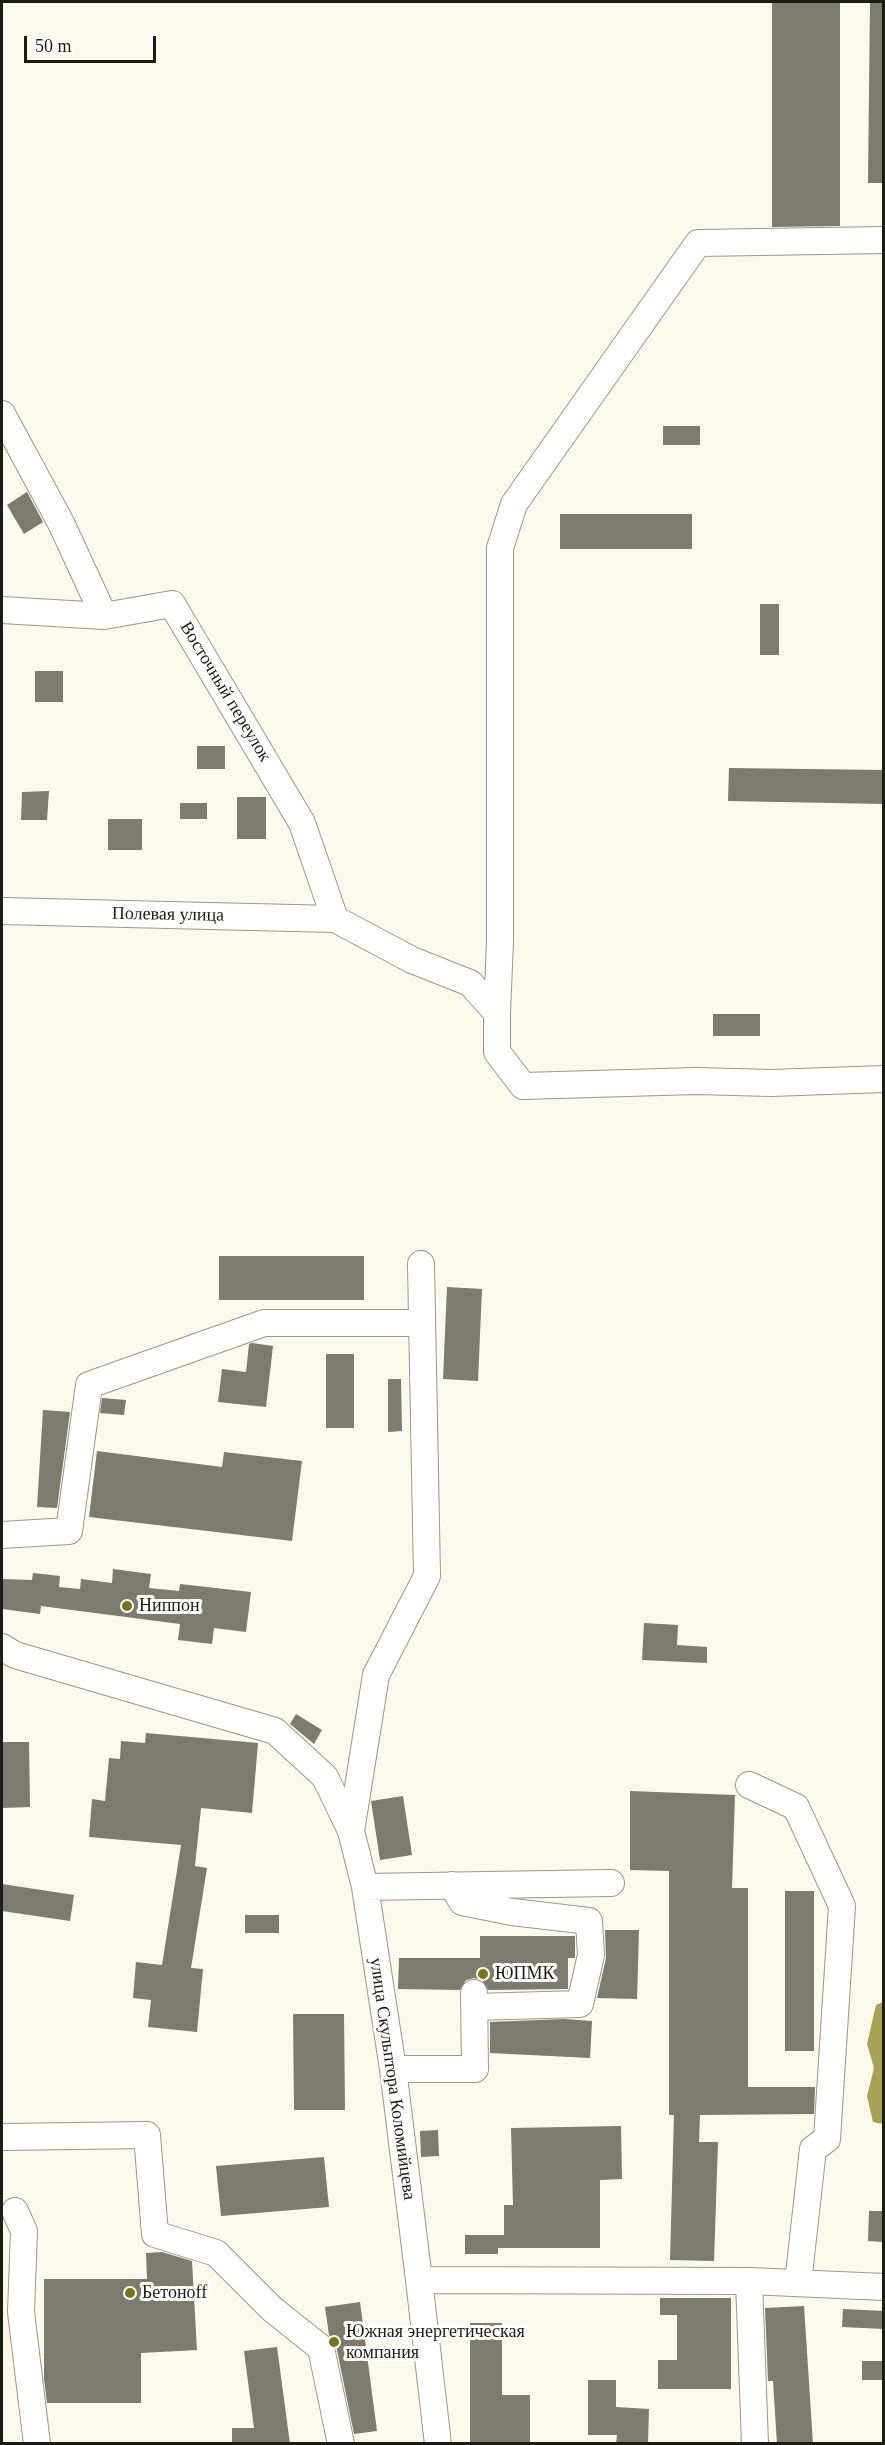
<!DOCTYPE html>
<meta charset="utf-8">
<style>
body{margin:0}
#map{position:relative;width:885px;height:2445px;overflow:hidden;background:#faf9eb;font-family:"Times New Roman",serif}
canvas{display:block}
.frame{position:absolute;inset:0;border:3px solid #1c1c17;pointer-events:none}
.scale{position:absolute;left:24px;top:36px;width:132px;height:27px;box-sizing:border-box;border:3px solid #1c1c17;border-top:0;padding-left:8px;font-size:18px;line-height:21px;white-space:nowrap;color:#1c1c17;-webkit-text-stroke:4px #fff;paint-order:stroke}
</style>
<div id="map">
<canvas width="885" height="2445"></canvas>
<div class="frame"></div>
<div class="scale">50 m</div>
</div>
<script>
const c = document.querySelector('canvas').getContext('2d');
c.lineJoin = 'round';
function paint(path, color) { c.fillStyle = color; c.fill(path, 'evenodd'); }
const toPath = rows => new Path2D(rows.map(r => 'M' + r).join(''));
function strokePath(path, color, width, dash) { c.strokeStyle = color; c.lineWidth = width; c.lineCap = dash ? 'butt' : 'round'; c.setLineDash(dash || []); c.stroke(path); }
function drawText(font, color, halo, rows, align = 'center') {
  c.font = font + ' "Times New Roman",serif'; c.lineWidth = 6; c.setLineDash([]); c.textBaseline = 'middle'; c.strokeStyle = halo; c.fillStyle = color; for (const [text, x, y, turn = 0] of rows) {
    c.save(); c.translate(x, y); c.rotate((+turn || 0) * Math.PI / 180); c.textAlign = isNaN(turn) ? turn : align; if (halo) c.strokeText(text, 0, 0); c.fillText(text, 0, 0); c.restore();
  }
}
paint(toPath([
 [883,2002,884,2002,883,2124,873,2122,867,2096,874,2068,867,2044,876,2005]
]), '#a8a254');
paint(toPath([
 [772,2,840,2,840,226,772,227],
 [870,2,884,2,884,183,868,183],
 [663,426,700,426,700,445,663,445],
 [27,492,43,522,24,534,7,505],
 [560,514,692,514,692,549,560,549],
 [760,604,779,604,779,655,760,655],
 [35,671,63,671,63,702,35,702],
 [197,746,225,746,225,769,197,769],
 [729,768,884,770,884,804,728,801],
 [49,791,47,820,21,820,22,792],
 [237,797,266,797,266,839,237,839],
 [180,803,207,803,207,819,180,819],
 [108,819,142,819,142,850,108,850],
 [713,1014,760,1014,760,1036,713,1036],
 [219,1256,364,1256,364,1300,219,1300],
 [447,1287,482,1289,478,1381,443,1379],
 [252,1343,273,1346,266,1407,218,1402,222,1369,246,1372,249,1344],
 [326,1354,354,1354,354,1428,326,1428],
 [388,1379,401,1379,402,1431,388,1432],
 [102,1398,126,1400,124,1415,100,1413],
 [43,1410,70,1412,57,1508,37,1507],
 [97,1451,222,1467,224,1452,302,1461,292,1541,89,1517],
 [113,1569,151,1574,149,1588,179,1591,180,1584,251,1592,246,1632,214,1628,212,1644,178,1640,180,1624,41,1606,40,1614,2,1609,2,1579,32,1580,33,1573,60,1576,59,1587,80,1589,81,1579,112,1583],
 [644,1623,678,1625,677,1645,707,1647,707,1663,642,1660],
 [296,1714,322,1730,314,1744,290,1724],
 [146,1733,258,1743,252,1813,201,1808,195,1866,207,1868,191,1968,203,1969,197,2032,148,2027,151,2000,133,1998,136,1962,162,1965,181,1845,89,1837,92,1799,105,1801,109,1758,120,1759,121,1741,145,1743],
 [2,1742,29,1742,30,1807,2,1808],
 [630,1791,735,1795,732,1888,748,1888,748,2087,815,2087,814,2114,700,2115,699,2142,718,2142,714,2261,670,2260,674,2115,669,2115,669,1871,630,1870],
 [403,1796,412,1855,380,1860,371,1801],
 [2,1884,74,1895,70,1921,2,1911],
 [785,1891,814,1891,814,2051,785,2051],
 [245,1915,279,1915,279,1933,245,1933],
 [605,1930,639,1930,637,1999,597,1998,606,1958],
 [480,1936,575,1936,575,1958,568,1958,568,1989,488,1990,482,1980,474,1978,466,1980,460,1990,398,1989,399,1958,480,1958],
 [293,2014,344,2014,345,2110,294,2110],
 [564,2019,592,2021,590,2058,490,2053,490,2022],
 [621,2126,622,2179,600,2180,600,2248,498,2248,498,2254,465,2254,465,2235,504,2235,504,2205,513,2205,511,2128],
 [438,2130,439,2156,421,2157,420,2131],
 [324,2157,329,2207,221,2216,216,2166],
 [869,2211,884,2211,884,2242,868,2241],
 [162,2252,192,2261,197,2350,141,2353,141,2403,47,2403,44,2379,44,2279,147,2279,146,2253],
 [660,2298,731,2298,731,2389,658,2389,658,2360,677,2360,677,2315,660,2315],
 [360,2302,377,2431,354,2434,336,2345,329,2335,325,2307],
 [804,2306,813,2444,777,2444,773,2381,768,2381,765,2308],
 [843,2309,884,2311,884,2329,842,2327],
 [470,2323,502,2323,502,2395,530,2395,530,2442,470,2442],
 [277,2347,290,2444,232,2444,232,2428,254,2428,244,2351],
 [862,2361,884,2361,884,2380,862,2380],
 [588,2380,616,2380,616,2407,649,2409,648,2444,616,2444,617,2435,588,2435]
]), '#7b7b6e');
const minor = toPath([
 [2,414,61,523,104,616,172,604,302,823,335,919],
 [2,610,104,616],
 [2,911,335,919,412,960,470,983,497,1013,497,1052,523,1086,696,1081,771,1083,884,1079],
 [497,1013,500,941,500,548,514,504,698,243,884,240],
 [2,1535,69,1531,89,1385,264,1323,422,1323],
 [2,1647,15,1655,275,1731,325,1777,351,1831,365,1887,393,2069,419,2280,749,2281,884,2287],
 [749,1785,796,1807,842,1906,827,2139,813,2149,798,2283],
 [351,1831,376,1675,427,1576,421,1264],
 [452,1885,462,1902,512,1912,589,1921,591,1955,580,2004,474,2007],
 [365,1887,611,1883],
 [393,2069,475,2069,474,1993],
 [2,2137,147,2135,155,2234,216,2253,272,2309,321,2348,341,2444],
 [15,2211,24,2231,21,2312,37,2444],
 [419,2280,438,2444],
 [749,2281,755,2444]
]);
strokePath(minor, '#98988b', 28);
strokePath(minor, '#fff', 26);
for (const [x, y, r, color] of [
 [127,1606,6,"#7a7214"],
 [483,1974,6,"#7a7214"],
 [130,2293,6,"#7a7214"],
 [334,2342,6,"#7a7214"]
]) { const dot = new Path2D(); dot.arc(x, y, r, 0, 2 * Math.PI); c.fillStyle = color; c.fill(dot); strokePath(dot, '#fff', 2); }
drawText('18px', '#1c1c17', '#fff', [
 ["Восточный переулок",225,692,59],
 ["Полевая улица",168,915,1],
 ["улица Скульптора Коломийцева",392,2079,82]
]);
drawText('18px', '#1c1c17', '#fff', [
 ["Ниппон",139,1606],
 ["ЮПМК",495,1974],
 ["Бетонoff",142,2293],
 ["Южная энергетическая",346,2332],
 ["компания",346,2353]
], 'left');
</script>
